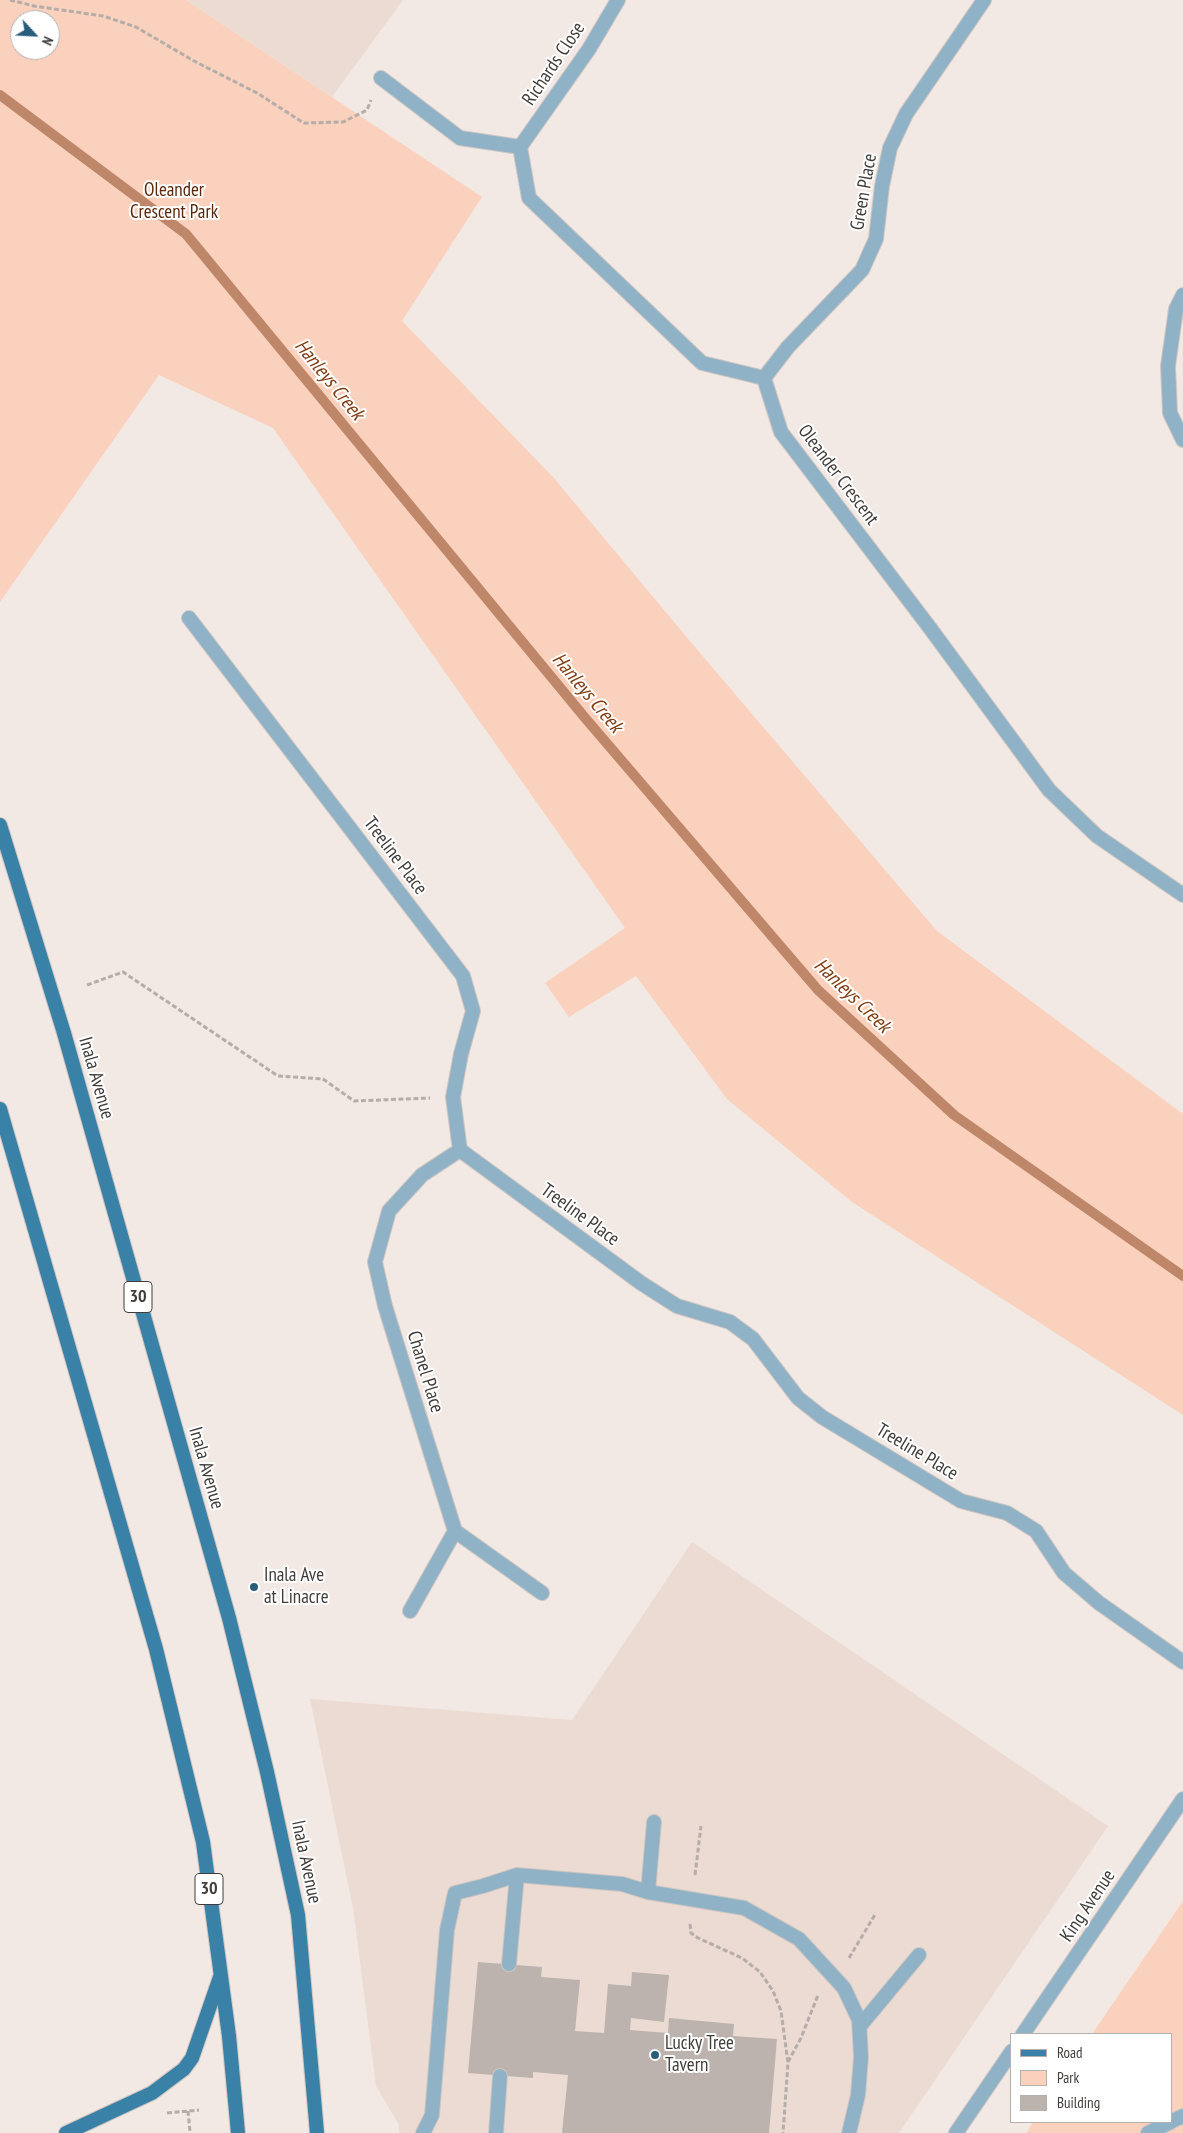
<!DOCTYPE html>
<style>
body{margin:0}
#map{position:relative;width:1183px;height:2133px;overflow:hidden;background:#f2e9e4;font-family:"PT Sans Narrow",sans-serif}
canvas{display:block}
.legend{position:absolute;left:1010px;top:2033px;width:162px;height:90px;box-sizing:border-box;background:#fff;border:1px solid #b3b1b0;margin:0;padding:6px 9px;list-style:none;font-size:15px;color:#403c3a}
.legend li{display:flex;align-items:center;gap:10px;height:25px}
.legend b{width:25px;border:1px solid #b3b1b0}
.north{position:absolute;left:10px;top:10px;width:50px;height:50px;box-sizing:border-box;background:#fff;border:1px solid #b3b1b0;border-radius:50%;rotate:115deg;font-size:14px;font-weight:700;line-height:20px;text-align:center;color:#403c3a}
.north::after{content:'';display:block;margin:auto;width:18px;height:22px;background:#295d7a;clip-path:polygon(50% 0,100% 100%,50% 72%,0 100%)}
</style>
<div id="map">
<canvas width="1183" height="2133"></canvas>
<ul class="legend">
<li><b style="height:6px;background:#3a81a7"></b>Road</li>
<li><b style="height:14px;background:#fad1bd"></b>Park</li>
<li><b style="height:14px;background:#bcb2ae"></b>Building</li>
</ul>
<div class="north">N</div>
</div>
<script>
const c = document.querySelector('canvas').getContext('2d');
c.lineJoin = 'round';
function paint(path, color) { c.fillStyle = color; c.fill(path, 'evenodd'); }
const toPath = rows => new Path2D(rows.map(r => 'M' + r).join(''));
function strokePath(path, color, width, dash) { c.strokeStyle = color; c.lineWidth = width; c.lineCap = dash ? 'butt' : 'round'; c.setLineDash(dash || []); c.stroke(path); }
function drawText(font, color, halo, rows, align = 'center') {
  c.font = font + ' "PT Sans Narrow",sans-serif'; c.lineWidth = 4; c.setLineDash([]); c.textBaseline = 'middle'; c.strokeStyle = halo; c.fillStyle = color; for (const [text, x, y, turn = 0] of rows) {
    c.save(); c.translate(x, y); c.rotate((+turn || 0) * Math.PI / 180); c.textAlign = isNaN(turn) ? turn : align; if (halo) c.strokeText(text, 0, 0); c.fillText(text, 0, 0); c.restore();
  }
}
paint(toPath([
 [186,0,403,0,332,97],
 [692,1542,1108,1826,899,2133,399,2133,399,2125,376,2086,353,1908,310,1699,572,1720]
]), '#ecdbd2');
paint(toPath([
 [0,0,186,0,482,197,402,321,553,477,689,640,937,931,1183,1114,1183,1415,852,1202,727,1099,636,976,569,1017,545,983,625,928,273,428,159,375,0,602],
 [20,20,50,20,50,50,20,50],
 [1183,1901,1183,2133,1026,2133,1033,2122,1172,2122,1172,2034,1092,2034]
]), '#fad1bd');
strokePath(toPath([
 [0,95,186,234,586,719,818,990,954,1115,1183,1276]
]), '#bf876a', 10);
paint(toPath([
 [478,1962,542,1967,541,1977,580,1980,575,2031,604,2033,608,1984,631,1986,632,1972,669,1975,664,2022,631,2018,630,2030,668,2033,669,2018,734,2024,733,2036,777,2039,769,2133,562,2133,568,2075,533,2072,533,2078,468,2073]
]), '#bcb2ae');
const service = toPath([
 [648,1892,654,1822],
 [509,1964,517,1875],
 [860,2026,919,1955],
 [1172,2121,1183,2116],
 [423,2133,432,2115,447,1930,455,1893,483,1886,517,1875,622,1884,648,1892,744,1908,799,1939,844,1988,859,2020,861,2057,858,2095,849,2133],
 [496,2133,500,2076],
 [1148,2133,1171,2122]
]);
const minor = toPath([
 [381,78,460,138,520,147,529,198,702,363,764,378,781,432,930,628,1049,790,1097,836,1183,895],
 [520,147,589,49,618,0],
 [1183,295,1176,309,1168,366,1170,413,1183,440],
 [764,378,788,347,862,270,876,239,882,186,890,148,906,114,984,0],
 [189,618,463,976,473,1011,461,1054,453,1097,460,1150,641,1283,677,1306,730,1322,753,1339,798,1398,822,1417,961,1501,1007,1513,1036,1531,1064,1573,1099,1603,1183,1662],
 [460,1150,422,1175,389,1211,375,1262,385,1306,455,1531,542,1593],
 [410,1611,455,1531]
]);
const tertiary = toPath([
 [1023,2034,1183,1799],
 [956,2133,1012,2051]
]);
const primary = toPath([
 [0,825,64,1033,229,1618,267,1772,298,1915,317,2133],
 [0,1109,156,1649,203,1842,229,2036,238,2133],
 [66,2133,152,2093,184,2069,192,2058,220,1977]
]);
strokePath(service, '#cec6c2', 16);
strokePath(minor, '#cec6c2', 16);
strokePath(tertiary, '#cec6c2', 16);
strokePath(primary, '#cec6c2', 16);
strokePath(toPath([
 [10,0,34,6,103,16,136,27,194,61,257,93,304,123,343,122,367,110,371,100],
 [87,985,123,972,278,1076,323,1079,354,1101,430,1098],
 [695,1875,701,1826],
 [690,1924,691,1933,698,1938,742,1958,760,1972,773,1991,781,2011,788,2063,783,2133],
 [849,1958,876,1913],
 [788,2062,801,2038,818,1995],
 [188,2111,190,2132],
 [167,2113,199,2110]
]), '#b5ada9', 3, [5, 2.5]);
strokePath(service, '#90b2c7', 14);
strokePath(minor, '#90b2c7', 14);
strokePath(tertiary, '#90b2c7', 14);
strokePath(primary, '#3a81a7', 14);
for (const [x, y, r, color] of [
 [254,1587,5,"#295d7a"],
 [655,2055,5,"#295d7a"]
]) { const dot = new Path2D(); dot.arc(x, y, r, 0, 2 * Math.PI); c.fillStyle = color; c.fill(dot); strokePath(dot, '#fff', 2); }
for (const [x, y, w] of [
 [138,1297,28],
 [209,1889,28]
]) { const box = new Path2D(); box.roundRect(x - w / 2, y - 15.5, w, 31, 4); c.fillStyle = '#fff'; c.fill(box); strokePath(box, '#403c3a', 1); }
drawText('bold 18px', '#403c3a', null, [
 ["30",138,1297],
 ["30",209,1889]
]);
drawText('19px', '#403c3a', '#fff', [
 ["Richards Close",554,64,-56],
 ["Green Place",864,192,-80],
 ["Oleander Crescent",838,475,53],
 ["Treeline Place",395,856,53],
 ["Inala Avenue",96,1078,74],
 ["Treeline Place",580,1215,36],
 ["Chanel Place",425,1372,73],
 ["Treeline Place",917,1452,31],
 ["Inala Avenue",206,1468,74],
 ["Inala Avenue",306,1862,78],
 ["King Avenue",1088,1906,-56]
]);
drawText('19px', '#59280a', '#fff', [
 ["Oleander",174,191],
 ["Crescent Park",174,213]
]);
drawText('19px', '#403c3a', '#fff', [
 ["Inala Ave",264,1576],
 ["at Linacre",264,1598],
 ["Lucky Tree",665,2044],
 ["Tavern",665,2066]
], 'left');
drawText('italic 20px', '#833d12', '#fff', [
 ["Hanleys Creek",329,380,51],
 ["Hanleys Creek",587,693,50],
 ["Hanleys Creek",852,996,44]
]);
</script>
